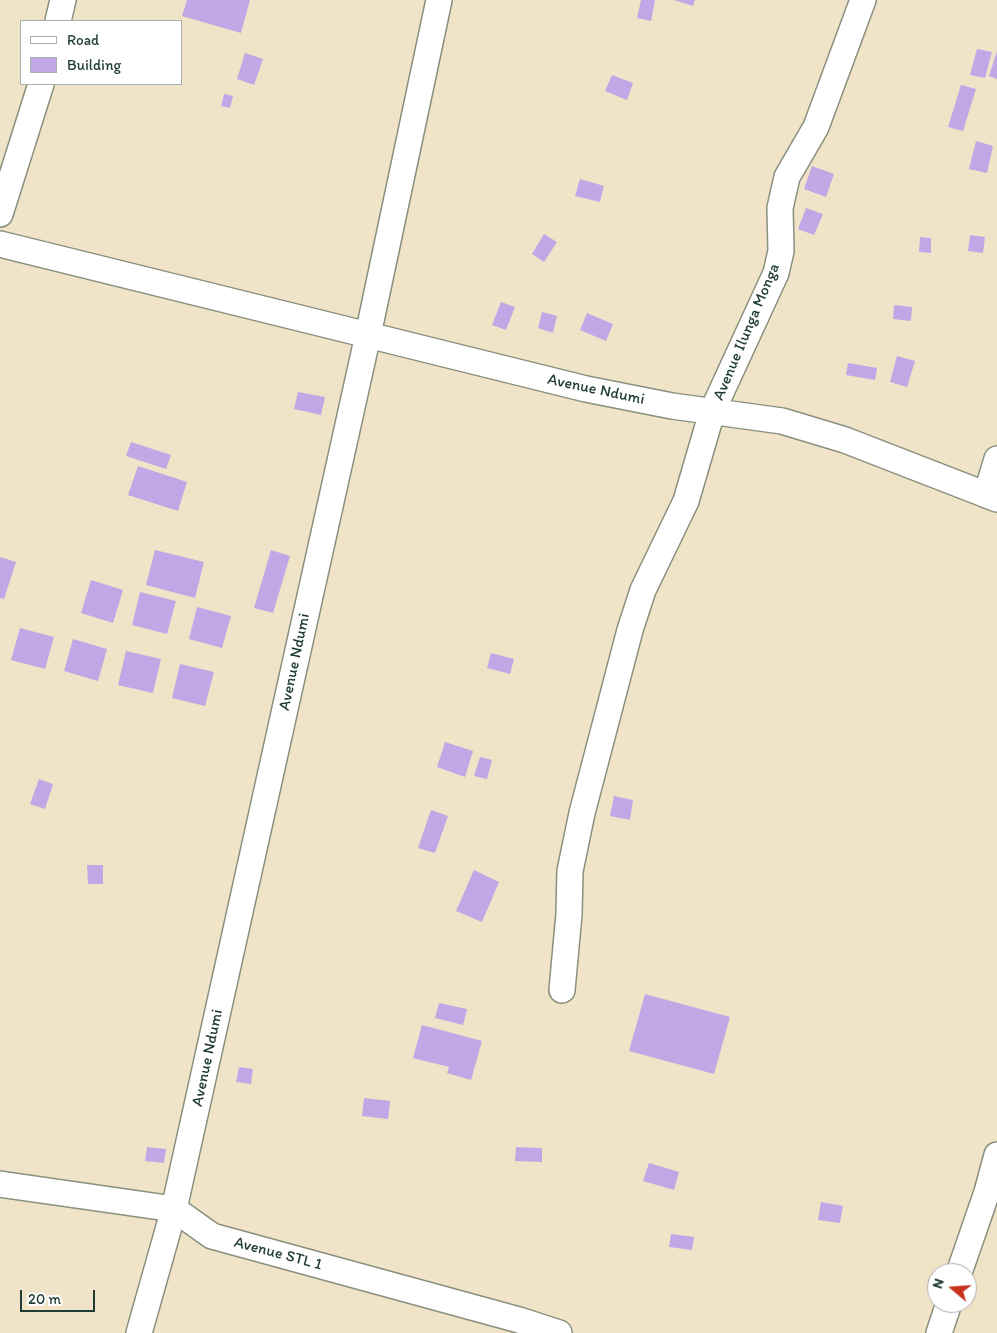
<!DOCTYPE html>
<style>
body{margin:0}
#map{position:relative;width:997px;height:1333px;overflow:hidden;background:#f1e3c7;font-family:Itim,sans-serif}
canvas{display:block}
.legend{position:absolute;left:20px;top:20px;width:162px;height:65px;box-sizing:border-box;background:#fff;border:1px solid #a5b1ae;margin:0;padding:6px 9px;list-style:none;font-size:15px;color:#1f3d34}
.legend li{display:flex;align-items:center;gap:10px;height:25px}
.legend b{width:25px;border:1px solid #a5b1ae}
.north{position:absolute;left:927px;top:1263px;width:50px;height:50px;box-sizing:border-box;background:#fff;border:1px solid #a5b1ae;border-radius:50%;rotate:288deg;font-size:14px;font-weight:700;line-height:20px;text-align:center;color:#1f3d34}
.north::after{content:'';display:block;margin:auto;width:18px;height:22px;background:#c8321e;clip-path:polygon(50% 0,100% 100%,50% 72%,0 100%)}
.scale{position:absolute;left:20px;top:1290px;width:75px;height:22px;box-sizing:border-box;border:2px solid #1f3d34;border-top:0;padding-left:6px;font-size:15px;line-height:18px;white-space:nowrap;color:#1f3d34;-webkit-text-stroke:4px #fff;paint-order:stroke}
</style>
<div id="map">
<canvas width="997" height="1333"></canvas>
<ul class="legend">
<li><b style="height:6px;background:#fff"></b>Road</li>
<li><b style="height:14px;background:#c0a7e6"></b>Building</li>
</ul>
<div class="north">N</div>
<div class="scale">20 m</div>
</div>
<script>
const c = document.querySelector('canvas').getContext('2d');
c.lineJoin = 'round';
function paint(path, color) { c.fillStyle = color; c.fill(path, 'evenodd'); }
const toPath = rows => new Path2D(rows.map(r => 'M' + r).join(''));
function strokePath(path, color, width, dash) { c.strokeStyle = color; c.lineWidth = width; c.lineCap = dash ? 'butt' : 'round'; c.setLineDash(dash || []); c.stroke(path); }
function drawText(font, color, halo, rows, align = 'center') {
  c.font = font + ' Itim,sans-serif'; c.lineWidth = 4; c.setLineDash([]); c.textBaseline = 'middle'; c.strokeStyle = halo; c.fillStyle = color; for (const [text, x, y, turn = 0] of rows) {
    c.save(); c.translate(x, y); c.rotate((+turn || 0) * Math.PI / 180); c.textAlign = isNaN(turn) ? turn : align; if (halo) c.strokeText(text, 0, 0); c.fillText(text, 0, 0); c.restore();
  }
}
paint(toPath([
 [187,0,250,0,241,33,182,16],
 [641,0,655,0,651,21,637,18],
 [674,0,695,0,693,6],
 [977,49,992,52,985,78,970,75],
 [997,51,997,79,989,76],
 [245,53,263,59,254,85,237,79],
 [612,75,633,83,627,100,605,91],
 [961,85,976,89,963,131,948,127],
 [224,94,233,96,230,108,221,106],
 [976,141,993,146,987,173,969,169],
 [812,166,834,174,826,197,804,189],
 [580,179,604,186,600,202,575,196],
 [806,208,823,214,814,235,798,229],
 [544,234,557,242,544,262,532,254],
 [970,235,985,237,983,253,968,251],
 [920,237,931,238,931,253,919,252],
 [501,302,515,307,506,330,492,325],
 [894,305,912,307,911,321,893,319],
 [542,312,557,316,553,333,538,328],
 [587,313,613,324,606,341,580,330],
 [897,356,915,361,907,387,890,382],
 [848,363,877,368,875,380,846,375],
 [298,392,325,397,321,415,294,409],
 [131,442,171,455,166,469,126,456],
 [138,466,187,482,178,511,128,495],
 [155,550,204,562,195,598,146,585],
 [271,550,290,556,273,613,254,608],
 [0,557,16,562,4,599,0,598],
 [91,580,123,590,113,623,81,613],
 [140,592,176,601,167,634,132,625],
 [197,607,231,616,222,648,189,639],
 [20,628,54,637,45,669,11,660],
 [73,639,107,649,98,681,64,671],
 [126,651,161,659,153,693,118,685],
 [491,653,514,659,510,674,487,668],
 [180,664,214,672,205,706,172,698],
 [445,742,473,751,465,777,437,767],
 [480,757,492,760,487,779,474,776],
 [39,779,53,784,45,809,30,804],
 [614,796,633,800,630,820,610,816],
 [431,810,448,816,435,853,418,848],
 [87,865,103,865,103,884,88,884],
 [474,870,499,882,482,922,456,911],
 [645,994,730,1017,714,1074,629,1051],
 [439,1003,467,1009,463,1025,435,1018],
 [422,1025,482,1041,471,1080,447,1073,449,1067,413,1058],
 [239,1067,253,1069,251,1084,236,1082],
 [364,1098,390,1101,388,1119,362,1116],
 [147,1147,166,1149,164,1163,145,1161],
 [516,1147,542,1148,542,1162,515,1161],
 [649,1163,679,1172,674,1190,643,1181],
 [821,1202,843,1206,840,1223,818,1220],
 [671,1234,694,1237,692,1250,669,1247]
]), '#c0a7e6');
const minor = toPath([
 [58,21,63,0],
 [0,214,41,84],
 [0,244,368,335,439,0],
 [986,495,997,459],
 [562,990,569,914,570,871,582,813,630,630,643,590,686,501,712,412,776,273,781,251,780,208,787,177,816,127,863,0],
 [0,1184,174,1209,212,1236,519,1320,559,1333],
 [959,1273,987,1192,997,1155],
 [139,1333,174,1209,368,335,586,389,672,406,782,421,845,440,997,499],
 [939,1333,949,1303]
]);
strokePath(minor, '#88907e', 28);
strokePath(minor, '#fff', 25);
drawText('16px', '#1f3d34', '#fff', [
 ["Avenue Ilunga Monga",747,332,-67],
 ["Avenue Ndumi",596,390,12],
 ["Avenue Ndumi",295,662,-78],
 ["Avenue Ndumi",208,1058,-78],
 ["Avenue STL 1",278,1254,15]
]);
</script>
